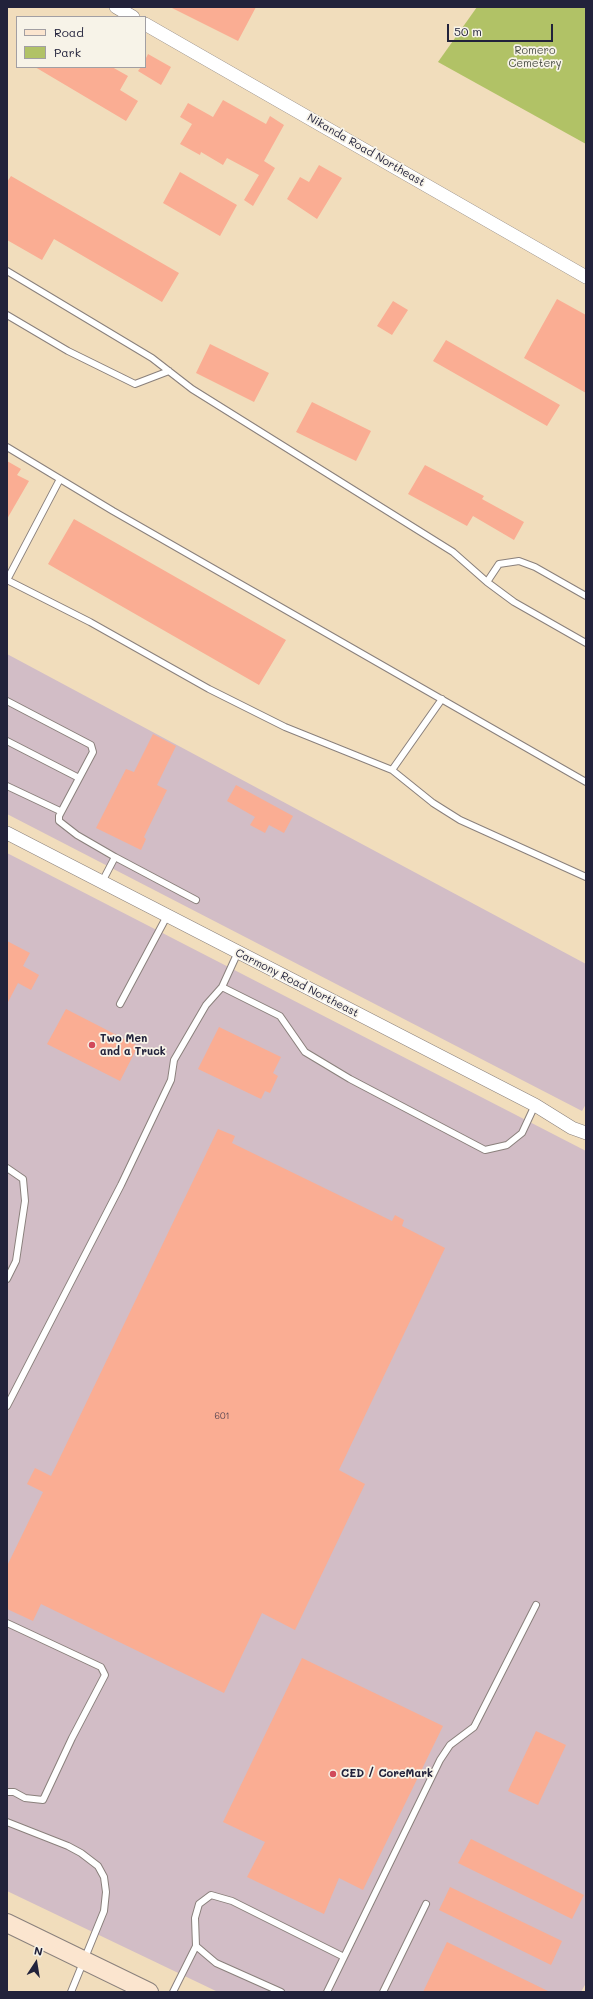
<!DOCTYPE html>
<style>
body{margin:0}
#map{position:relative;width:593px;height:1999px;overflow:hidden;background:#f1ddbc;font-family:Mali,sans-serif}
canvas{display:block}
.frame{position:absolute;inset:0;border:8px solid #22223b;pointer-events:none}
.legend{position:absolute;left:16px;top:16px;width:130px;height:52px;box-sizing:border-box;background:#f7f3e8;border:1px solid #a29fa3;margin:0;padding:5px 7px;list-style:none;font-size:12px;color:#22223b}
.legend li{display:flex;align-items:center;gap:8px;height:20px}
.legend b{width:20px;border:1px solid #a29fa3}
.north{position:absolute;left:16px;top:1943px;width:40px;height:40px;-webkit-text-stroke:3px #f7f3e8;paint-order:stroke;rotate:12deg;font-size:11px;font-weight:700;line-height:16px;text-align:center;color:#22223b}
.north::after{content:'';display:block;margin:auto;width:14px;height:18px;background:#22223b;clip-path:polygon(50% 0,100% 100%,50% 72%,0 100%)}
.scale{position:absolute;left:447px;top:24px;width:106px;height:18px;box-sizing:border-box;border:2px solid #22223b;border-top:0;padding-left:5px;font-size:12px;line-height:14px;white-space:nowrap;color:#22223b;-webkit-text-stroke:3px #f7f3e8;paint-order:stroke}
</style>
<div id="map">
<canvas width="593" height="1999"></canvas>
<div class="frame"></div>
<ul class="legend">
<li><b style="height:5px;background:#fbe5cf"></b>Road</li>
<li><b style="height:11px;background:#b1c266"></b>Park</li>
</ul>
<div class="north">N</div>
<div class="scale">50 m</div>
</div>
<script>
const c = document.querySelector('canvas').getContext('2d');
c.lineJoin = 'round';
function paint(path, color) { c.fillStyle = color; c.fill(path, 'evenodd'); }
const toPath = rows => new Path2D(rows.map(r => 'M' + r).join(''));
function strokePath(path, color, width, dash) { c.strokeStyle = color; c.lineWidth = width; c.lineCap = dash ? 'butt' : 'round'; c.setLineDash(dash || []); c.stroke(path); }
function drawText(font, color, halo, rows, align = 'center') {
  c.font = font + ' Mali,sans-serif'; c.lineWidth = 3.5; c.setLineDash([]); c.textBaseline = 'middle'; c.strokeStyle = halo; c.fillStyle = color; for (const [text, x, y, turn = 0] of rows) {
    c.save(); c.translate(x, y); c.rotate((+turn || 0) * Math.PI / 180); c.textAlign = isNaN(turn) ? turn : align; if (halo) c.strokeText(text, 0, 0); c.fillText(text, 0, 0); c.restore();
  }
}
paint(toPath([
 [7,654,586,964,586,1104,582,1111,7,814],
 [7,853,586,1151,586,1983,581,1992,218,1992,7,1891]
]), '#d2bdc6');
paint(toPath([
 [477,7,586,7,586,144,438,62]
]), '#b1c266');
paint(toPath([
 [170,7,256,7,238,41],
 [148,54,171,67,161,85,138,71,141,67,145,67,145,60],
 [35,67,112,67,128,76,120,90,138,101,126,121],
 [223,100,266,124,270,116,284,125,264,161,275,168,253,206,244,200,259,175,227,158,223,165,201,152,200,155,180,144,192,124,180,117,188,103,213,117],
 [319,165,342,178,317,219,287,199,300,177,309,182],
 [180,172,237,205,220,236,163,203],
 [11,176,179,273,162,302,54,239,42,260,7,240,7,182],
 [557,299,586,315,586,393,524,358],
 [393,301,408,310,392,335,377,326],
 [446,340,560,405,547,426,433,361],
 [210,344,269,373,254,402,196,373],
 [312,402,371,431,356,461,296,432],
 [7,461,21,469,17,475,29,481,7,519],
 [425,465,484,496,482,499,524,522,514,540,473,516,467,526,408,494],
 [74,519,286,640,259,685,48,564],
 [153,734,176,746,157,785,167,790,144,837,146,839,141,850,96,828,126,769,134,772],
 [236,785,293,816,284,833,269,825,265,833,250,825,255,817,227,801],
 [7,941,30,953,23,966,39,975,31,990,18,983,7,1004],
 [66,1009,138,1046,120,1081,47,1044],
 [219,1027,281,1057,273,1073,278,1076,270,1093,265,1091,261,1099,198,1069],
 [218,1129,235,1136,232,1143,392,1221,395,1215,404,1220,402,1226,445,1248,339,1470,365,1484,295,1630,262,1613,224,1693,41,1604,33,1621,7,1609,7,1566,43,1492,27,1484,35,1468,51,1476],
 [302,1658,443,1726,363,1890,339,1878,324,1914,247,1877,265,1842,223,1822],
 [536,1731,566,1745,538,1805,508,1791],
 [471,1839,584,1895,572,1919,458,1863],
 [450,1887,562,1941,551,1965,439,1910],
 [447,1942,550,1992,423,1992]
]), '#faad93');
const service = toPath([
 [7,271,152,358,192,389,453,552,487,582,514,602,586,643],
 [7,315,68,351,135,384,169,371],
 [7,447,113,511,586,782],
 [60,479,7,580,90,622,209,689,285,727,392,770,433,803,460,820,586,877],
 [487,582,499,564,519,561,535,567,586,596],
 [7,701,91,745,93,752,59,816,59,821,77,835,115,857,102,882],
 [7,741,79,778],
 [392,770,442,699],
 [7,786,60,811],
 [115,857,196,900],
 [222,987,280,1016,305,1052,350,1079,485,1150,507,1145,522,1133,535,1105],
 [120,1004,167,916],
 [7,1168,23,1179,25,1201,16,1261,7,1279],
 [7,1406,121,1185,171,1080,174,1060,206,1005,222,987,238,952],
 [7,1623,101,1667,105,1675,72,1738,43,1800,25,1798,14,1792,7,1792],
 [7,1822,68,1846,81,1853,98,1866,104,1877,106,1892,104,1911,71,1992],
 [196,1946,216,1963,281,1992],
 [173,1992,196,1946,195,1918,199,1904,211,1895,232,1901,344,1957],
 [327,1992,440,1760,450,1745,474,1727,536,1605],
 [383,1992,426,1904]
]);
const minor = toPath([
 [116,7,133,17],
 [145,24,586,277],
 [7,833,535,1105,572,1128,586,1133]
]);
const secondary = toPath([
 [7,1923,149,1992]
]);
strokePath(service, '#8a807c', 8);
strokePath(minor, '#8a807c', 14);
strokePath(secondary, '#8a807c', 20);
strokePath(service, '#fff', 6);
strokePath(minor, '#fff', 13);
strokePath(secondary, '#fbe5cf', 18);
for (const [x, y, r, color] of [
 [92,1045,4,"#d1495b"],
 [333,1774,4,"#d1495b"]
]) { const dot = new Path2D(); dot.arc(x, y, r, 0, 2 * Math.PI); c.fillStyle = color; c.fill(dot); strokePath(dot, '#f7f3e8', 1.5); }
drawText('9px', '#584551', null, [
 ["601",222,1416]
]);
drawText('11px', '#4d5248', '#f7f3e8', [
 ["Romero",535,51],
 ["Cemetery",535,64]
]);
drawText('11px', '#22223b', '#f7f3e8', [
 ["Nikanda Road Northeast",366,150,30],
 ["Carmony Road Northeast",297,983,27]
]);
drawText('bold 11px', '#22223b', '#f7f3e8', [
 ["Two Men",100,1039],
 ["and a Truck",100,1052],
 ["CED / CoreMark",341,1774]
], 'left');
</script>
